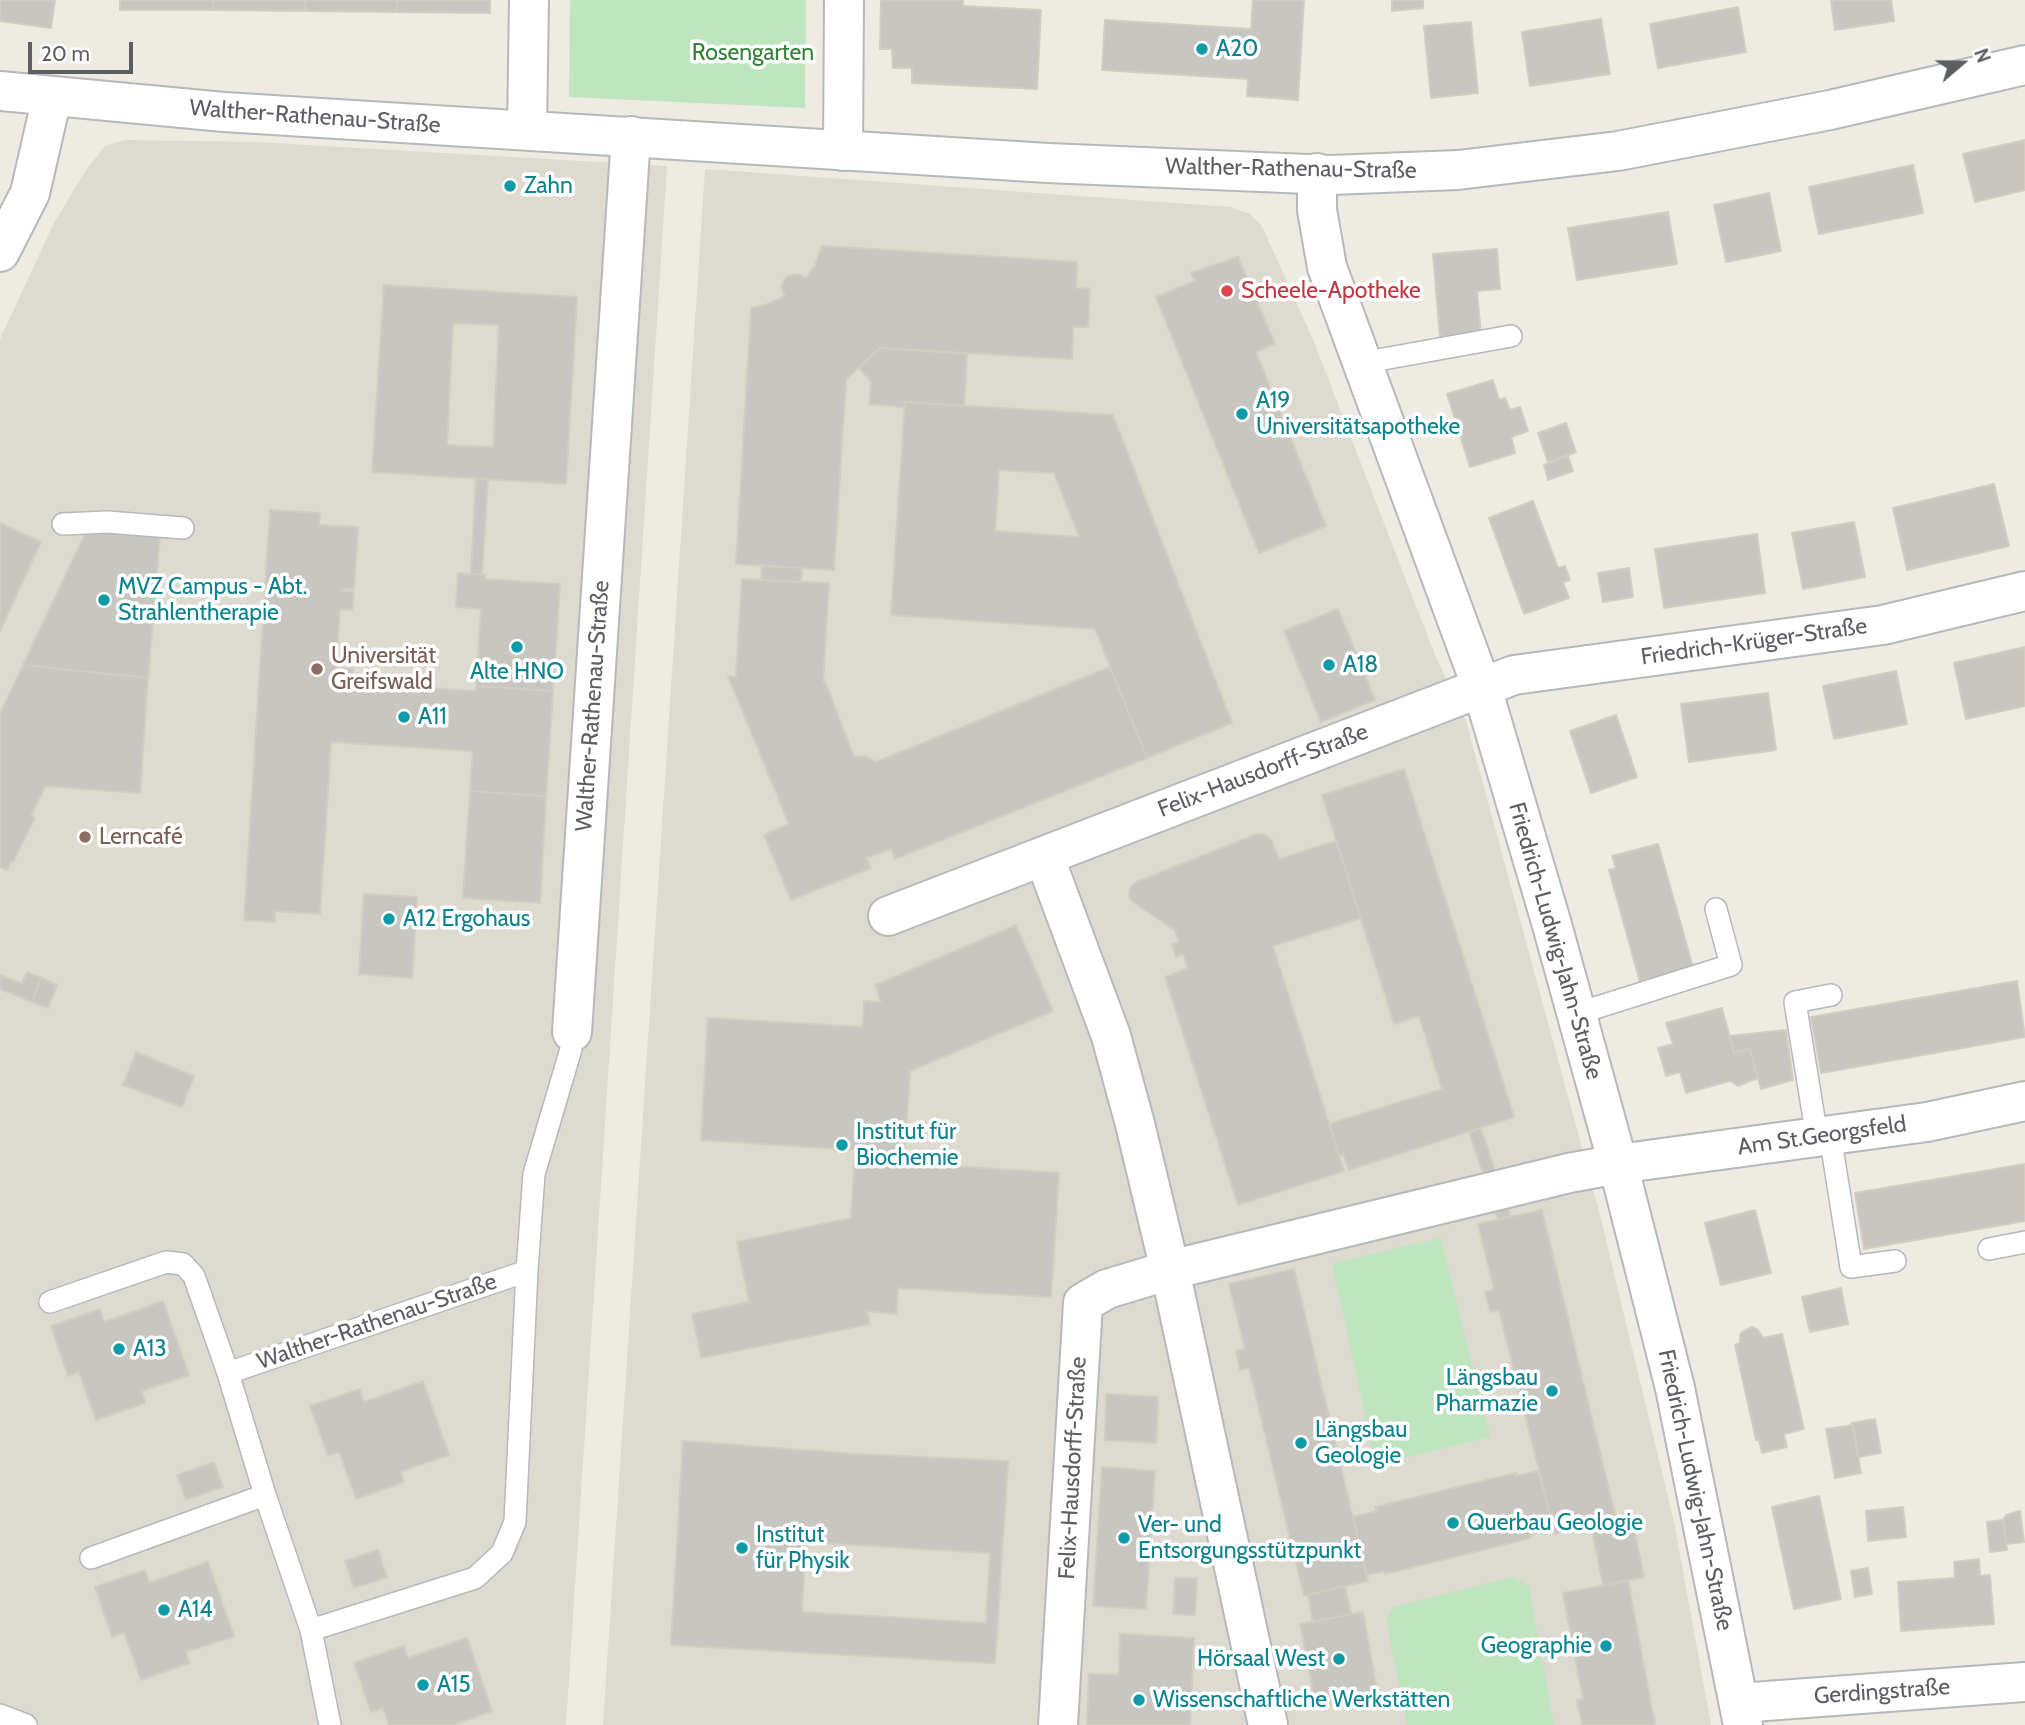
<!DOCTYPE html>
<meta charset="utf-8">
<style>
body{margin:0}
#map{position:relative;width:2025px;height:1725px;overflow:hidden;background:#eeebe2;font-family:Cabin,sans-serif}
canvas{display:block}
.north{position:absolute;left:1927px;top:28px;width:70px;height:70px;-webkit-text-stroke:5px #fff;paint-order:stroke;rotate:70deg;font-size:19px;font-weight:700;line-height:28px;text-align:center;color:#5b5e63}
.north::after{content:'';display:block;margin:auto;width:24px;height:32px;background:#5b5e63;clip-path:polygon(50% 0,100% 100%,50% 72%,0 100%)}
.scale{position:absolute;left:28px;top:42px;width:105px;height:32px;box-sizing:border-box;border:4px solid #5b5e63;border-top:0;padding-left:9px;font-size:21px;line-height:24px;white-space:nowrap;color:#5b5e63;-webkit-text-stroke:5px #fff;paint-order:stroke}
</style>
<div id="map">
<canvas width="2025" height="1725"></canvas>
<div class="north">N</div>
<div class="scale">20 m</div>
</div>
<script>
const c = document.querySelector('canvas').getContext('2d');
c.lineJoin = 'round';
function paint(path, color) { c.fillStyle = color; c.fill(path, 'evenodd'); }
const toPath = rows => new Path2D(rows.map(r => 'M' + r).join(''));
function strokePath(path, color, width, dash) { c.strokeStyle = color; c.lineWidth = width; c.lineCap = dash ? 'butt' : 'round'; c.setLineDash(dash || []); c.stroke(path); }
function drawText(font, color, halo, rows, align = 'center') {
  c.font = font + ' Cabin,sans-serif'; c.lineWidth = 7; c.setLineDash([]); c.textBaseline = 'middle'; c.strokeStyle = halo; c.fillStyle = color; for (const [text, x, y, turn = 0] of rows) {
    c.save(); c.translate(x, y); c.rotate((+turn || 0) * Math.PI / 180); c.textAlign = isNaN(turn) ? turn : align; if (halo) c.strokeText(text, 0, 0); c.fillText(text, 0, 0); c.restore();
  }
}
paint(toPath([
 [125,140,255,142,667,166,566,1725,0,1725,0,339,54,223,86,170,105,146],
 [705,169,1231,207,1250,214,1262,226,1314,342,1435,655,1466,721,1598,1207,1674,1522,1711,1725,603,1725]
]), '#dddad0');
paint(toPath([
 [570,0,806,0,805,108,569,97],
 [1441,1238,1490,1437,1376,1465,1332,1263],
 [1513,1577,1529,1586,1554,1725,1407,1725,1386,1620,1393,1607]
]), '#bfe5bf');
const building = toPath([
 [0,0,55,0,51,28,0,21,0,0],
 [120,0,213,0,213,10,120,10,120,0],
 [213,0,305,0,305,11,213,10,213,0],
 [305,0,397,0,397,12,305,11,305,0],
 [397,0,490,0,490,13,397,12,397,0],
 [881,0,963,0,963,6,1041,10,1037,89,912,83,912,68,893,68,892,49,880,49,881,0],
 [1253,0,1304,0,1298,100,1247,96,1248,79,1102,70,1105,20,1251,29,1253,0],
 [1392,0,1423,0,1423,8,1392,11,1392,0],
 [1831,0,1891,0,1894,21,1835,30,1831,0],
 [1738,7,1746,52,1658,68,1650,24,1738,7],
 [1601,19,1610,74,1530,86,1522,32,1601,19],
 [1471,22,1478,93,1431,98,1424,26,1471,22],
 [2025,140,2025,190,1975,202,1963,154,2025,140],
 [1913,165,1923,213,1819,234,1809,187,1913,165],
 [1769,193,1781,251,1726,262,1714,205,1769,193],
 [1668,212,1677,264,1577,280,1568,228,1668,212],
 [822,246,1077,262,1076,288,1090,289,1088,327,1073,327,1072,359,880,348,846,379,834,570,736,564,751,308,768,304,785,296,781,286,787,276,798,274,806,278,815,265,822,246],
 [1497,249,1500,289,1477,291,1481,335,1440,338,1433,254,1497,249],
 [1238,257,1275,344,1256,352,1326,526,1259,553,1156,297,1195,281,1191,273,1238,257],
 [384,285,577,297,566,484,372,472,384,285],
 [453,323,499,325,493,447,447,445,453,323],
 [880,348,967,354,964,406,905,402,905,407,869,404,871,382,859,368,880,348],
 [1493,380,1499,400,1505,398,1510,410,1520,407,1528,431,1511,437,1515,453,1470,467,1447,394,1493,380],
 [905,402,1113,415,1232,723,1147,758,1095,629,891,615,905,402],
 [999,470,1054,473,1079,537,995,531,999,470],
 [1566,423,1576,452,1548,462,1538,433,1566,423],
 [1568,456,1573,471,1548,480,1544,465,1568,456],
 [476,479,488,479,482,575,471,574,476,479],
 [1994,484,2009,546,1907,570,1893,508,1994,484],
 [1533,501,1558,568,1565,566,1570,580,1563,582,1569,598,1524,614,1489,518,1533,501],
 [270,510,320,513,319,525,358,527,354,589,341,589,341,591,354,592,352,610,340,609,336,668,353,669,352,683,476,691,476,686,553,691,546,796,470,791,473,751,331,742,320,914,275,911,275,922,244,920,270,510],
 [1854,522,1865,577,1803,589,1792,533,1854,522],
 [0,523,41,542,0,631,0,523],
 [88,528,160,535,148,678,23,665,88,528],
 [1757,534,1765,593,1664,608,1655,549,1757,534],
 [762,566,802,568,801,582,761,580,762,566],
 [1629,568,1633,597,1603,602,1598,573,1629,568],
 [458,573,485,575,485,579,560,584,553,691,476,686,481,609,456,607,458,573],
 [742,579,829,583,823,682,825,681,854,757,866,756,876,762,1110,667,1147,758,895,859,891,849,866,858,871,868,791,900,764,835,789,824,728,676,736,677,742,579],
 [1338,609,1375,700,1321,722,1284,631,1338,609],
 [2025,647,2025,706,1966,719,1954,663,2025,647],
 [23,665,148,678,140,793,45,786,31,816,35,818,13,862,11,861,7,870,0,867,0,714,23,665],
 [1896,671,1907,724,1834,739,1823,686,1896,671],
 [1768,693,1776,750,1689,762,1681,704,1768,693],
 [1616,715,1637,777,1591,793,1570,731,1616,715],
 [1404,769,1514,1117,1349,1170,1343,1154,1339,1156,1329,1124,1442,1089,1419,1016,1394,1024,1322,795,1404,769],
 [470,791,546,796,540,903,463,898,470,791],
 [1257,834,1263,834,1271,839,1279,859,1336,841,1361,918,1273,946,1344,1171,1238,1205,1165,977,1188,968,1183,954,1176,957,1172,944,1179,942,1174,928,1173,929,1136,904,1130,899,1129,894,1130,888,1136,882,1257,834],
 [1658,844,1693,967,1640,982,1609,870,1616,868,1612,856,1658,844],
 [364,894,417,897,412,978,359,974,364,894],
 [1016,925,1053,1011,910,1071,904,1163,1059,1173,1051,1297,898,1288,896,1314,867,1311,870,1324,701,1358,692,1314,749,1302,737,1242,851,1218,855,1150,701,1140,708,1018,863,1027,864,1001,881,1002,875,985,1016,925],
 [27,972,41,978,32,1002,0,989,0,975,22,984,27,972],
 [41,978,57,985,48,1008,32,1002,41,978],
 [2017,981,2025,1037,1821,1073,1811,1017,2017,981],
 [1722,1008,1734,1053,1750,1049,1758,1078,1738,1086,1730,1081,1686,1093,1680,1072,1666,1076,1658,1048,1673,1044,1666,1023,1722,1008],
 [1786,1030,1793,1080,1761,1089,1750,1049,1734,1053,1729,1036,1786,1030],
 [136,1052,194,1076,182,1107,123,1085,136,1052],
 [1481,1128,1510,1216,1498,1219,1469,1132,1481,1128],
 [2025,1164,2025,1221,1864,1249,1855,1193,2025,1164],
 [1542,1210,1616,1519,1555,1534,1499,1310,1490,1312,1485,1292,1494,1289,1478,1224,1542,1210],
 [1755,1210,1771,1273,1721,1285,1705,1223,1755,1210],
 [1294,1269,1368,1581,1304,1596,1249,1368,1240,1370,1236,1351,1245,1349,1229,1284,1294,1269],
 [1841,1288,1848,1324,1810,1332,1802,1297,1841,1288],
 [163,1301,189,1375,142,1391,145,1403,96,1420,79,1372,68,1376,51,1326,100,1309,104,1322,163,1301],
 [1752,1327,1758,1330,1763,1338,1782,1334,1804,1429,1784,1434,1787,1447,1762,1453,1759,1440,1756,1440,1735,1345,1740,1343,1740,1335,1742,1332,1752,1327],
 [423,1381,449,1455,401,1471,404,1482,356,1499,339,1452,328,1456,310,1406,360,1389,364,1402,423,1381],
 [1106,1394,1158,1397,1156,1443,1105,1440,1106,1394],
 [1875,1419,1881,1453,1858,1457,1852,1423,1875,1419],
 [1853,1425,1861,1473,1835,1478,1826,1429,1853,1425],
 [683,1441,857,1454,1008,1461,995,1663,671,1645,683,1441],
 [806,1542,990,1553,986,1623,802,1612,806,1542],
 [214,1462,223,1487,186,1500,177,1475,214,1462],
 [1102,1467,1155,1471,1146,1609,1093,1606,1102,1467],
 [1538,1471,1554,1529,1530,1535,1531,1538,1385,1574,1384,1571,1367,1575,1353,1517,1377,1511,1375,1507,1516,1473,1516,1476,1538,1471],
 [1819,1496,1841,1599,1794,1609,1772,1507,1819,1496],
 [1903,1507,1906,1537,1868,1541,1866,1511,1903,1507],
 [2020,1511,2024,1542,2006,1544,2003,1520,2006,1515,2020,1511],
 [1631,1516,1644,1577,1603,1585,1591,1525,1631,1516],
 [2003,1520,2007,1550,1990,1552,1987,1522,2003,1520],
 [378,1550,387,1577,354,1588,345,1561,378,1550],
 [1979,1559,1980,1576,1990,1575,1994,1624,1901,1631,1898,1582,1955,1578,1954,1562,1979,1559],
 [208,1562,234,1636,186,1652,189,1663,141,1680,124,1632,112,1637,95,1587,145,1570,149,1583,208,1562],
 [1868,1568,1872,1594,1855,1597,1851,1571,1868,1568],
 [1175,1578,1197,1578,1195,1615,1173,1614,1175,1578],
 [1628,1581,1655,1725,1582,1725,1577,1700,1583,1699,1563,1593,1628,1581],
 [1345,1586,1351,1614,1313,1622,1308,1595,1345,1586],
 [1363,1612,1378,1695,1316,1707,1300,1624,1363,1612],
 [1120,1634,1194,1638,1190,1725,1087,1725,1089,1674,1119,1675,1120,1634],
 [467,1638,492,1711,453,1725,389,1725,383,1708,371,1712,354,1663,404,1646,408,1658,467,1638]
]);
paint(building, '#c8c6c0');
strokePath(building, '#d2cdc1', 2);
const service = toPath([
 [1361,363,1511,336],
 [63,524,107,522,183,528],
 [1576,1014,1731,965,1716,909],
 [1830,1135,1851,1267,1895,1261],
 [1817,1137,1795,1002,1831,995],
 [1989,1249,2025,1242],
 [527,1271,228,1373,265,1495,311,1630,475,1578,502,1553,515,1522,527,1271,534,1174,571,1049,572,1032],
 [50,1302,166,1262,183,1264,194,1276,228,1373],
 [91,1558,265,1495],
 [311,1630,330,1725],
 [0,1715,26,1725]
]);
const minor = toPath([
 [527,130,529,0],
 [843,151,844,0],
 [1317,173,1317,210,1327,267,1482,688,1552,925,1618,1164,1675,1388,1743,1725],
 [0,252,30,193,52,97],
 [1044,856,1111,1036,1135,1124,1170,1270,1268,1725],
 [888,916,1514,675,1883,625,2025,591],
 [572,1032,631,136],
 [1739,1703,2025,1682],
 [1058,1725,1083,1303,1107,1289,1170,1270,1569,1173,1618,1164,1927,1122,2025,1101]
]);
const tertiary = toPath([
 [0,91,224,112,1048,163,1331,175,1458,170,1618,151,1830,110,2025,65]
]);
strokePath(service, '#b5b8bd', 24);
strokePath(minor, '#b5b8bd', 42);
strokePath(tertiary, '#b5b8bd', 42);
strokePath(service, '#fff', 21);
strokePath(minor, '#fff', 38);
strokePath(tertiary, '#fff', 38);
for (const [x, y, r, color] of [
 [1202,49,7,"#0f9aa8"],
 [510,186,7,"#0f9aa8"],
 [1227,291,7,"#e0444e"],
 [1242,414,7,"#0f9aa8"],
 [104,600,7,"#0f9aa8"],
 [517,647,7,"#0f9aa8"],
 [1329,665,7,"#0f9aa8"],
 [317,669,7,"#8d6e63"],
 [404,717,7,"#0f9aa8"],
 [85,837,7,"#8d6e63"],
 [389,919,7,"#0f9aa8"],
 [842,1145,7,"#0f9aa8"],
 [119,1349,7,"#0f9aa8"],
 [1552,1391,7,"#0f9aa8"],
 [1301,1443,7,"#0f9aa8"],
 [1453,1523,7,"#0f9aa8"],
 [1124,1538,7,"#0f9aa8"],
 [742,1548,7,"#0f9aa8"],
 [164,1610,7,"#0f9aa8"],
 [1606,1646,7,"#0f9aa8"],
 [1339,1659,7,"#0f9aa8"],
 [423,1685,7,"#0f9aa8"],
 [1139,1700,7,"#0f9aa8"]
]) { const dot = new Path2D(); dot.arc(x, y, r, 0, 2 * Math.PI); c.fillStyle = color; c.fill(dot); strokePath(dot, '#fff', 2.5); }
drawText('23px', '#0d838f', '#fff', [
 ["A20",1216,49],
 ["Zahn",524,186],
 ["A19",1256,401],
 ["Universitätsapotheke",1256,427],
 ["MVZ Campus - Abt.",118,587],
 ["Strahlentherapie",118,613],
 ["A18",1343,665],
 ["Alte HNO",517,672,"center"],
 ["A11",418,717],
 ["A12 Ergohaus",403,919],
 ["Institut für",856,1132],
 ["Biochemie",856,1158],
 ["A13",133,1349],
 ["Längsbau",1538,1378,"right"],
 ["Pharmazie",1538,1404,"right"],
 ["Längsbau",1315,1430],
 ["Geologie",1315,1456],
 ["Querbau Geologie",1467,1523],
 ["Ver- und",1138,1525],
 ["Entsorgungsstützpunkt",1138,1551],
 ["Institut",756,1535],
 ["für Physik",756,1561],
 ["A14",178,1610],
 ["Geographie",1592,1646,"right"],
 ["Hörsaal West",1325,1659,"right"],
 ["A15",437,1685],
 ["Wissenschaftliche Werkstätten",1153,1700]
], 'left');
drawText('23px', '#348138', '#fff', [
 ["Rosengarten",753,53]
]);
drawText('23px', '#5b5e63', '#fff', [
 ["Walther-Rathenau-Straße",315,117,4],
 ["Walther-Rathenau-Straße",1291,169,1],
 ["Friedrich-Krüger-Straße",1754,642,-8],
 ["Walther-Rathenau-Straße",593,706,-86],
 ["Felix-Hausdorff-Straße",1263,771,-21],
 ["Friedrich-Ludwig-Jahn-Straße",1555,941,74],
 ["Am St.Georgsfeld",1822,1136,-8],
 ["Walther-Rathenau-Straße",377,1322,-19],
 ["Felix-Hausdorff-Straße",1073,1468,-87],
 ["Friedrich-Ludwig-Jahn-Straße",1695,1490,78],
 ["Gerdingstraße",1882,1692,-4]
]);
drawText('23px', '#be3a42', '#fff', [
 ["Scheele-Apotheke",1241,291]
], 'left');
drawText('23px', '#785e54', '#fff', [
 ["Universität",331,656],
 ["Greifswald",331,682],
 ["Lerncafé",99,837]
], 'left');
</script>
